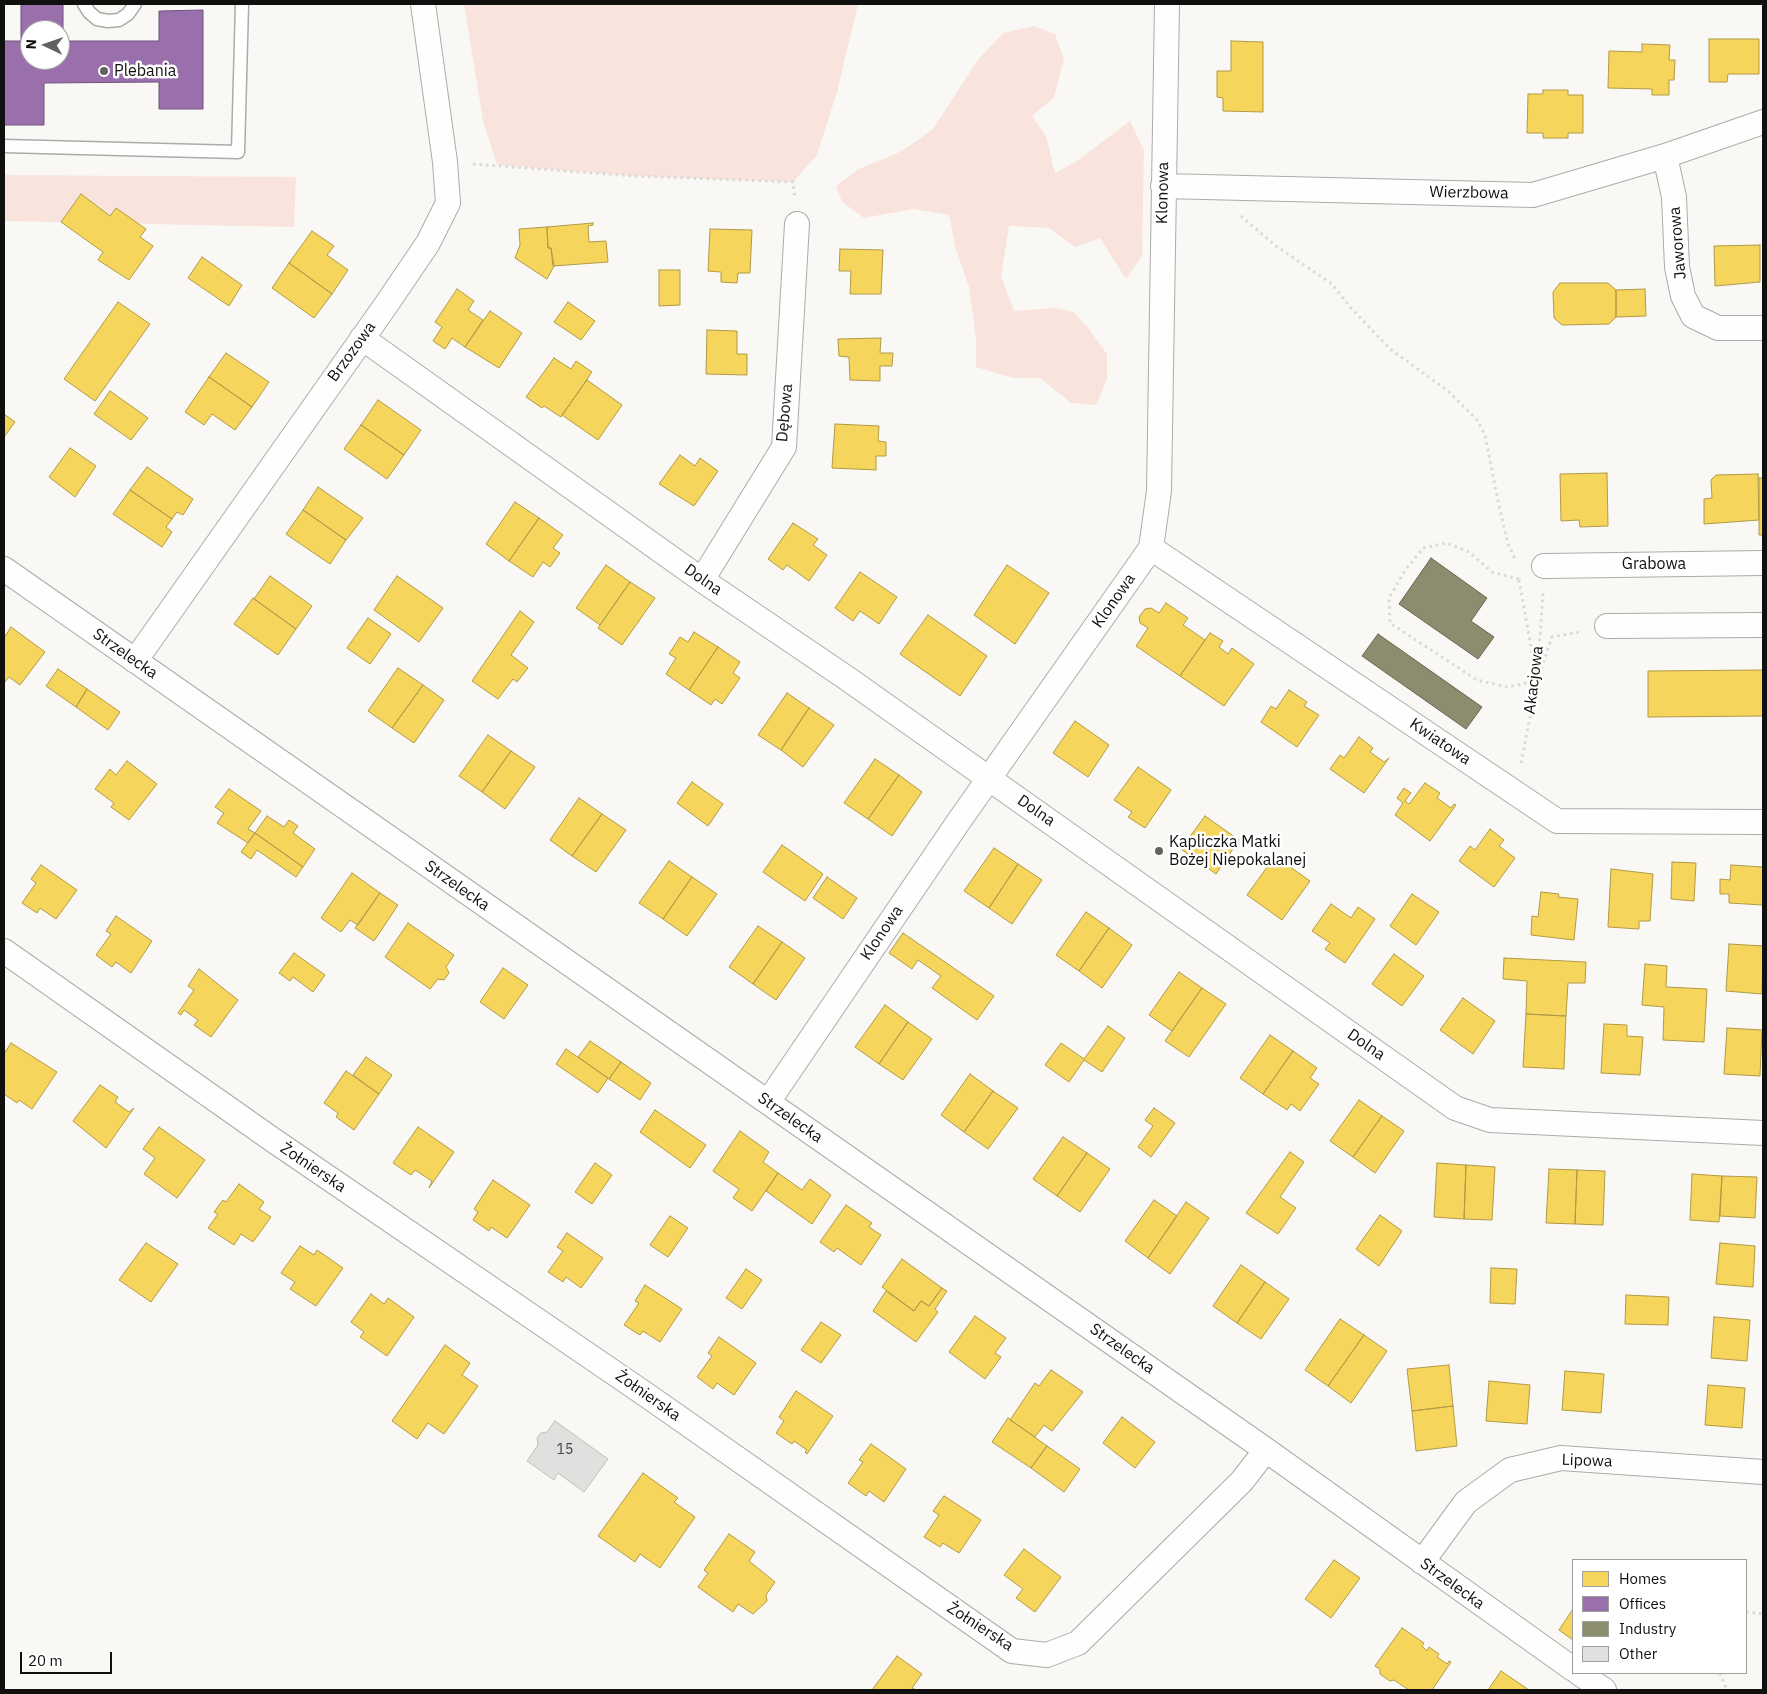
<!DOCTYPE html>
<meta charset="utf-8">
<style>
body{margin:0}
#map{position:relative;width:1767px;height:1694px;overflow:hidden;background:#f9f8f5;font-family:"IBM Plex Sans",sans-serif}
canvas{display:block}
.frame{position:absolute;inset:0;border:5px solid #10100e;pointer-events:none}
.legend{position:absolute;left:1572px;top:1559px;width:175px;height:115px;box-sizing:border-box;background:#fff;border:1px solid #9f9f9f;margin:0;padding:6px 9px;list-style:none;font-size:15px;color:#10100e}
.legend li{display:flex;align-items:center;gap:10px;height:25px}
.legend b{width:25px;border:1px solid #9f9f9f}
.north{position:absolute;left:20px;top:20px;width:50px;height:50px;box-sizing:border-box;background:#fff;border:1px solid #9f9f9f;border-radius:50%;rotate:273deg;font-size:14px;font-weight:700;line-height:20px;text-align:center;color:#10100e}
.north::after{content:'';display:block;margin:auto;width:18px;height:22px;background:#62615f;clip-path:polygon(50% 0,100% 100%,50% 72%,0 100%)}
.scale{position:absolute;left:20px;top:1652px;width:92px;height:22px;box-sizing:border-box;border:2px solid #10100e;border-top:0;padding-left:6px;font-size:15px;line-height:18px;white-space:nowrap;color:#10100e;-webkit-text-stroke:4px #fff;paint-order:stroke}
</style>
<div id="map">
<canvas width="1767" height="1694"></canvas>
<div class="frame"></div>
<ul class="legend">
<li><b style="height:14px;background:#f6d55c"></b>Homes</li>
<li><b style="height:14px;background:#9970ab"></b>Offices</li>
<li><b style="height:14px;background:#8c8c6e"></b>Industry</li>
<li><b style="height:14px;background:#e0e0de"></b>Other</li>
</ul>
<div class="north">N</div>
<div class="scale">20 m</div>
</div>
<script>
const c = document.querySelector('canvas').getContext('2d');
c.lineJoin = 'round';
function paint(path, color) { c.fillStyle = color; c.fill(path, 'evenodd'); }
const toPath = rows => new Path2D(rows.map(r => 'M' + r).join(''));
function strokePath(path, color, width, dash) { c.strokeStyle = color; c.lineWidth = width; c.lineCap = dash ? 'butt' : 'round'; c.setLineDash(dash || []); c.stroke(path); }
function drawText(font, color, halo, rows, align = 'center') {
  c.font = font + ' "IBM Plex Sans",sans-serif'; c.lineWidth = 5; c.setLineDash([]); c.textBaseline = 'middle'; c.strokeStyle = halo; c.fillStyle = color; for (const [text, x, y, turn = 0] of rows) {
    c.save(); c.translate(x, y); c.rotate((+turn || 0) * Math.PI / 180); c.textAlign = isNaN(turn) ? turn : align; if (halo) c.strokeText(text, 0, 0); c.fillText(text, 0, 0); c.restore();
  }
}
paint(toPath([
 [464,4,858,4,837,92,817,155,793,182,634,176,497,165,483,121],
 [1034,26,1055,34,1064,59,1054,98,1032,116,1046,136,1055,173,1074,163,1130,121,1144,150,1142,256,1126,279,1100,238,1075,247,1049,228,1009,226,1001,276,1014,311,1054,308,1074,312,1089,329,1107,354,1107,379,1096,405,1071,403,1040,378,1013,378,976,367,976,338,969,287,956,250,949,215,913,209,864,218,842,202,836,186,859,169,902,151,933,129,977,61,1003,33],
 [4,175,296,177,294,227,4,221]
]), '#f9e4dd');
const homes = toPath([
 [1709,39,1759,39,1759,74,1728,74,1727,82,1709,82,1709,39],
 [1231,41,1263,42,1263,112,1223,111,1223,98,1217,97,1217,71,1231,71,1231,41],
 [1642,44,1670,45,1669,60,1675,60,1674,80,1669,80,1669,95,1652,95,1652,89,1608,88,1609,51,1642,52,1642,44],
 [1543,90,1568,90,1568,95,1583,95,1583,133,1568,133,1568,138,1543,138,1543,133,1527,133,1528,94,1543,94,1543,90],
 [81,194,110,216,116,208,146,229,140,237,153,246,129,280,98,260,103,252,61,222,81,194],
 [593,223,593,225,588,226,589,242,606,241,608,262,553,266,551,248,548,248,547,227,593,223],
 [547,227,548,248,551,248,554,266,547,279,515,258,520,245,519,229,547,227],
 [710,229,752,230,750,273,738,273,737,283,721,282,721,272,708,271,710,229],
 [312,231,334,246,327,255,348,270,332,294,289,263,312,231],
 [1760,245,1760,282,1715,286,1714,246,1760,245],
 [840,249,883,250,881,294,850,294,851,271,839,271,840,249],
 [202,257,242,285,229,306,188,278,202,257],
 [289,263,332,294,314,318,272,288,289,263],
 [659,270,680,270,680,305,659,306,659,270],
 [1560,283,1608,283,1616,290,1616,317,1609,324,1562,325,1554,318,1553,292,1560,283],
 [457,289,474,301,468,310,483,320,465,347,452,338,445,349,433,341,442,327,435,322,457,289],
 [1645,289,1646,316,1616,317,1616,290,1645,289],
 [118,302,150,324,95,401,64,379,118,302],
 [568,302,595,321,581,340,554,322,568,302],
 [490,311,522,333,499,368,465,347,490,311],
 [707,330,737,331,737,354,747,354,747,375,706,374,707,330],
 [881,338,880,353,893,353,892,366,880,366,880,381,850,380,849,357,839,356,838,339,881,338],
 [226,353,269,382,252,407,209,377,226,353],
 [554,358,571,369,576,361,592,372,561,417,544,406,542,408,526,397,554,358],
 [209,377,252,407,235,430,212,414,204,425,185,412,209,377],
 [587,380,622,405,598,440,562,415,587,380],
 [110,391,148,418,131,440,94,414,110,391],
 [378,400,421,430,404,455,361,425,378,400],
 [4,414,15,422,4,437,4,414],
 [835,424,879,426,878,441,886,442,886,456,876,456,876,470,832,468,835,424],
 [361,425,404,455,387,479,344,449,361,425],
 [70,448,96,466,75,497,49,477,70,448],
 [680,455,695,466,700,458,718,471,694,506,659,484,680,455],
 [147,467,193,499,183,515,177,512,172,519,130,490,147,467],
 [1607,473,1608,526,1580,527,1579,520,1561,521,1560,474,1607,473],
 [1758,474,1759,520,1704,524,1704,499,1712,498,1711,480,1716,475,1758,474],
 [1759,478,1763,478,1763,535,1759,535,1759,478],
 [318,487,363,518,346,540,303,510,318,487],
 [130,490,172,519,166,527,172,532,162,547,113,514,130,490],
 [515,502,539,518,509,561,486,544,515,502],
 [303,510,346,540,330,564,286,534,303,510],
 [539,518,563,535,553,548,560,553,550,567,543,562,533,577,509,561,539,518],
 [793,523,818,539,813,545,827,555,809,581,787,565,783,570,768,559,793,523],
 [606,565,630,582,600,625,576,608,606,565],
 [1007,565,1049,593,1015,644,974,615,1007,565],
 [860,572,897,597,879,624,860,611,853,621,835,608,860,572],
 [270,576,312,606,296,629,254,599,270,576],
 [397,576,443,608,419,642,374,610,397,576],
 [630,582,655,598,622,645,598,628,630,582],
 [253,598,296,629,278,655,234,624,253,598],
 [1166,603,1188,618,1183,625,1205,640,1180,676,1136,646,1148,628,1140,623,1139,617,1145,609,1151,608,1159,613,1166,603],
 [520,611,534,622,511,655,528,668,517,682,513,679,498,699,472,681,520,611],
 [928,615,987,656,960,696,900,654,928,615],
 [368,618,391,634,370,664,347,648,368,618],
 [11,627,45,652,20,685,9,677,4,683,4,638,11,627],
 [694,632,718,647,689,690,666,674,676,658,669,654,680,637,688,642,694,632],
 [1210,633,1223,641,1219,647,1228,654,1232,648,1254,664,1224,706,1180,676,1210,633],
 [718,647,740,662,733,673,740,678,722,704,715,699,711,705,689,690,718,647],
 [398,668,423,685,392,728,368,711,398,668],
 [58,669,87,689,76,707,46,686,58,669],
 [1763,670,1763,716,1648,717,1648,671,1763,670],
 [423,685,444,700,414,743,392,728,423,685],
 [87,689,120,712,108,730,76,707,87,689],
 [1289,690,1307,702,1304,706,1319,715,1297,747,1261,722,1271,706,1276,709,1289,690],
 [787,693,809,708,781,750,758,735,787,693],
 [809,708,834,725,803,767,781,750,809,708],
 [1075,721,1109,745,1088,777,1053,753,1075,721],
 [488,735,511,751,482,792,459,776,488,735],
 [1359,737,1373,748,1370,752,1384,762,1389,758,1364,793,1330,769,1340,755,1344,758,1359,737],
 [511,751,535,767,505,809,482,792,511,751],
 [875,759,899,775,868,819,844,803,875,759],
 [127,761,157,784,129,820,111,807,114,803,95,789,110,769,116,775,127,761],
 [1138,767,1171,790,1145,828,1128,817,1132,812,1114,800,1138,767],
 [899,775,922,792,892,836,868,819,899,775],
 [692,782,723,804,708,826,677,803,692,782],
 [1425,783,1440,793,1437,798,1451,808,1454,804,1456,805,1430,841,1395,815,1403,803,1397,798,1404,788,1411,793,1405,801,1409,804,1425,783],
 [229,789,261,811,248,829,255,833,248,843,217,823,224,813,215,807,229,789],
 [579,798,602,814,572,856,550,840,579,798],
 [602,814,626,830,596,872,572,856,602,814],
 [267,816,284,827,289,820,298,826,293,833,315,849,303,867,255,833,267,816],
 [1205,816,1239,840,1216,874,1181,849,1205,816],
 [1490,829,1504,840,1499,846,1515,858,1494,887,1459,861,1470,846,1475,850,1490,829],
 [255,833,303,867,296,877,257,850,251,859,241,852,255,833],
 [782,845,823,874,805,901,763,872,782,845],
 [994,848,1018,864,989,908,964,891,994,848],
 [1275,856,1310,881,1282,920,1247,895,1275,856],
 [669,861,692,877,663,919,639,903,669,861],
 [1672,862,1696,863,1694,901,1671,899,1672,862],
 [1018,864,1042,880,1012,924,989,908,1018,864],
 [41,865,77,890,56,919,40,908,37,913,22,903,36,883,31,879,41,865],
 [1731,865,1763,867,1763,905,1729,903,1729,894,1720,894,1720,879,1730,880,1731,865],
 [1611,869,1653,874,1650,921,1639,921,1639,929,1608,927,1611,869],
 [352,873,380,893,358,925,350,920,341,932,321,918,352,873],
 [692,877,717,894,687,936,663,919,692,877],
 [827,877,857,898,843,919,813,898,827,877],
 [1541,892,1559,894,1558,897,1578,899,1574,940,1531,935,1532,916,1538,917,1541,892],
 [380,893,398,905,374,941,355,928,380,893],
 [1412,894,1439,912,1416,945,1390,926,1412,894],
 [1331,904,1351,918,1358,907,1375,919,1345,963,1325,949,1330,943,1312,931,1331,904],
 [1086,912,1109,928,1079,971,1056,955,1086,912],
 [116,916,152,941,131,973,116,962,112,967,96,955,111,934,106,931,116,916],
 [408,923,454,955,446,967,449,973,444,980,438,979,430,989,385,957,408,923],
 [758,926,782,942,753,984,729,967,758,926],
 [1109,928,1132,945,1102,988,1079,971,1109,928],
 [903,933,994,996,977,1020,932,988,941,976,918,960,912,969,889,953,903,933],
 [782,942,805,958,776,1000,753,984,782,942],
 [1729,944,1763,946,1762,994,1726,991,1729,944],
 [294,953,325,975,313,992,293,977,290,981,279,973,294,953],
 [1394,954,1424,976,1402,1006,1372,984,1394,954],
 [1504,958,1586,962,1585,983,1568,983,1566,1016,1526,1014,1527,981,1503,979,1504,958],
 [1645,964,1667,966,1666,987,1707,989,1704,1042,1663,1040,1664,1007,1642,1005,1645,964],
 [503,968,528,985,504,1019,480,1002,503,968],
 [199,969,238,1000,211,1037,194,1025,198,1020,184,1010,181,1015,178,1013,194,990,188,986,199,969],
 [1179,972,1202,988,1172,1031,1149,1015,1179,972],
 [1202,988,1226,1004,1189,1057,1165,1041,1202,988],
 [1463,998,1495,1021,1473,1054,1440,1030,1463,998],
 [885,1005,908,1022,879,1064,855,1047,885,1005],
 [1526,1014,1566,1016,1564,1069,1523,1067,1526,1014],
 [908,1022,932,1039,903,1080,879,1064,908,1022],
 [1604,1024,1627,1025,1627,1036,1643,1037,1640,1075,1601,1073,1604,1024],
 [1108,1026,1125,1038,1102,1072,1084,1060,1069,1082,1045,1065,1061,1043,1084,1059,1108,1026],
 [1727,1028,1762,1030,1760,1076,1724,1074,1727,1028],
 [1270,1035,1293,1051,1263,1094,1240,1078,1270,1035],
 [590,1041,621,1062,609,1079,578,1057,590,1041],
 [11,1043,57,1072,32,1109,19,1100,17,1103,4,1094,4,1054,11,1043],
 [566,1049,608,1078,598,1093,556,1064,566,1049],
 [1293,1051,1317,1068,1310,1078,1319,1084,1300,1111,1291,1104,1287,1110,1263,1094,1293,1051],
 [366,1057,392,1075,379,1094,353,1075,366,1057],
 [621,1062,651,1083,640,1100,609,1079,621,1062],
 [346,1071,379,1094,354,1130,336,1117,338,1113,324,1103,346,1071],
 [970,1074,993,1091,964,1132,941,1115,970,1074],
 [100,1085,118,1097,115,1102,129,1112,134,1108,106,1148,73,1121,100,1085],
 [993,1091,1018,1108,988,1149,964,1132,993,1091],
 [1359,1100,1382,1116,1353,1157,1330,1141,1359,1100],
 [1154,1108,1175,1123,1151,1157,1138,1147,1153,1126,1145,1120,1154,1108],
 [655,1110,706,1145,690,1168,640,1132,655,1110],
 [1382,1116,1404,1131,1375,1173,1353,1157,1382,1116],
 [159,1127,205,1160,177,1198,144,1174,155,1158,143,1149,159,1127],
 [418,1127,454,1152,429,1188,432,1181,415,1170,411,1175,393,1163,418,1127],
 [740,1131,769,1152,763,1162,778,1173,752,1211,733,1198,739,1189,713,1171,740,1131],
 [1063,1137,1087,1153,1057,1196,1033,1179,1063,1137],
 [1290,1152,1304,1162,1280,1197,1296,1208,1278,1234,1246,1213,1290,1152],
 [1087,1153,1110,1169,1080,1212,1057,1196,1087,1153],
 [595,1163,612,1175,592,1204,575,1192,595,1163],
 [1437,1163,1466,1165,1464,1219,1434,1217,1437,1163],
 [1466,1165,1495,1167,1492,1220,1464,1219,1466,1165],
 [1549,1169,1577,1170,1575,1224,1546,1223,1549,1169],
 [1577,1170,1605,1171,1603,1225,1575,1224,1577,1170],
 [778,1173,802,1190,810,1179,831,1195,812,1224,766,1191,778,1173],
 [1692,1174,1722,1176,1719,1222,1690,1220,1692,1174],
 [1722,1176,1757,1177,1755,1218,1720,1216,1722,1176],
 [493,1180,530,1205,507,1238,491,1227,489,1231,473,1220,478,1212,474,1209,493,1180],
 [239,1184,264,1202,259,1209,271,1217,253,1242,241,1234,234,1245,208,1228,218,1214,214,1212,223,1200,226,1202,239,1184],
 [1154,1200,1177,1216,1148,1258,1125,1241,1154,1200],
 [1186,1202,1209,1218,1170,1274,1148,1258,1186,1202],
 [846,1205,872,1223,869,1227,881,1235,861,1265,837,1248,834,1252,820,1242,846,1205],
 [1380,1215,1402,1231,1379,1266,1356,1249,1380,1215],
 [670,1216,688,1228,668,1257,650,1245,670,1216],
 [567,1233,603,1258,581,1288,566,1277,563,1282,548,1272,563,1251,557,1247,567,1233],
 [146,1243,178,1264,151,1302,119,1280,146,1243],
 [1720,1243,1755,1246,1753,1287,1716,1284,1720,1243],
 [300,1246,314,1255,317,1250,343,1268,316,1306,290,1289,295,1282,281,1273,300,1246],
 [902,1259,942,1288,929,1306,921,1301,914,1311,882,1287,902,1259],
 [1241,1265,1265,1282,1237,1323,1213,1306,1241,1265],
 [1491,1268,1517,1269,1515,1304,1490,1303,1491,1268],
 [746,1269,762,1280,742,1309,726,1298,746,1269],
 [1265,1282,1289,1299,1261,1339,1237,1323,1265,1282],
 [645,1285,682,1309,660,1342,643,1331,640,1335,624,1325,639,1303,635,1301,645,1285],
 [942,1288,947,1291,935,1309,938,1312,916,1342,873,1311,886,1291,914,1311,921,1301,929,1306,942,1288],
 [371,1294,384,1304,388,1298,414,1317,387,1356,360,1337,364,1332,351,1322,371,1294],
 [1626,1295,1669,1297,1668,1325,1625,1324,1626,1295],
 [975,1316,1006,1338,995,1353,1001,1357,985,1379,949,1352,975,1316],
 [1714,1317,1750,1320,1747,1361,1711,1358,1714,1317],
 [1340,1319,1364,1335,1328,1386,1305,1370,1340,1319],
 [821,1322,841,1335,821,1363,801,1350,821,1322],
 [1364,1335,1387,1351,1351,1403,1328,1386,1364,1335],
 [719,1337,756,1363,734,1395,717,1383,713,1389,697,1377,712,1356,708,1353,719,1337],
 [445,1345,470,1363,462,1375,478,1386,444,1434,428,1423,417,1439,392,1421,445,1345],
 [1449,1365,1453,1406,1412,1411,1407,1369,1449,1365],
 [1051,1370,1083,1392,1052,1431,1044,1425,1035,1437,1010,1420,1035,1383,1039,1386,1051,1370],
 [1565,1371,1604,1374,1601,1413,1562,1410,1565,1371],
 [1489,1381,1530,1385,1527,1424,1486,1421,1489,1381],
 [1708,1385,1745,1388,1742,1428,1705,1425,1708,1385],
 [796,1391,833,1416,807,1454,805,1452,807,1450,794,1441,792,1444,776,1433,784,1421,779,1417,796,1391],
 [1453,1406,1457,1446,1416,1451,1412,1411,1453,1406],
 [1122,1417,1155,1442,1135,1468,1103,1443,1122,1417],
 [1008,1418,1047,1446,1031,1468,992,1442,1008,1418],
 [871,1444,906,1469,884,1502,869,1491,866,1496,848,1483,863,1462,859,1460,871,1444],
 [1047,1446,1080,1469,1064,1492,1031,1468,1047,1446],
 [643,1473,678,1498,674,1502,695,1517,660,1568,640,1554,635,1562,598,1536,643,1473],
 [944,1496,981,1520,959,1553,943,1543,940,1547,924,1537,939,1515,933,1511,944,1496],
 [729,1534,755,1552,749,1561,775,1582,766,1595,767,1601,753,1614,738,1604,733,1612,698,1587,708,1573,704,1570,729,1534],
 [1024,1549,1061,1577,1035,1612,1016,1598,1023,1589,1004,1575,1024,1549],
 [1334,1560,1360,1578,1331,1618,1305,1599,1334,1560],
 [1573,1609,1573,1640,1559,1630,1573,1609],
 [1402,1628,1424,1643,1422,1646,1427,1651,1429,1647,1439,1654,1437,1657,1447,1664,1449,1661,1451,1662,1432,1690,1409,1690,1394,1680,1390,1681,1380,1674,1380,1669,1375,1666,1402,1628],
 [897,1656,922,1674,912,1688,916,1690,872,1690,897,1656],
 [1501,1671,1529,1690,1488,1690,1501,1671]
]);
paint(homes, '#f6d55c');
strokePath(homes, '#b19a45', 1);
const offices = toPath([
 [21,4,63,4,63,41,159,41,159,11,203,10,203,109,159,109,159,82,44,83,44,125,4,125,4,41,21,41,21,4],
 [30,30,60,30,60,60,30,60,30,30]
]);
paint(offices, '#9970ab');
strokePath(offices, '#70537c', 1);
const industry = toPath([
 [1431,558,1487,598,1471,621,1494,637,1478,659,1399,604,1431,558],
 [1378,634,1482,707,1466,729,1362,656,1378,634]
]);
paint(industry, '#8c8c6e');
strokePath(industry, '#676751', 1);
const building = toPath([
 [555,1421,608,1459,584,1492,558,1473,554,1480,527,1461,538,1445,537,1438,541,1433,547,1432,555,1421]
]);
paint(building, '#e0e0de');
strokePath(building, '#bfbfbc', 1);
const lane = toPath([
 [84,4,89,12,97,19,108,21,119,20,128,14,135,4],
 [4,146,238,152,242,4]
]);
const street = toPath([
 [1665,156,1674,197,1677,267,1683,296,1693,316,1718,328,1763,328],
 [1163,186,1533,195,1665,156,1763,122],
 [362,338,702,580,848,679,1455,1108,1490,1120,1763,1133],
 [1151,548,1557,821,1763,822],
 [1544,566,1763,563],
 [4,569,1266,1450,1573,1669],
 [702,580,784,447,797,224],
 [1607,626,1763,625],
 [135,661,386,305,428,243,448,203,445,162,423,4],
 [4,951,273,1140,645,1394,1012,1651,1047,1655,1078,1643,1242,1481,1266,1450],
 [768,1102,959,821,1151,548,1159,491,1167,4],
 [1422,1562,1466,1502,1510,1470,1561,1458,1763,1472],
 [1579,1673,1604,1690]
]);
strokePath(lane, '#ababa9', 15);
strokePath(street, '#ababa9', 26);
strokePath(toPath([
 [473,164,634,176,793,182,795,198],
 [1241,216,1276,246,1332,284,1350,307,1389,348,1448,391,1477,420,1485,435,1499,506,1508,544,1516,561],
 [1519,579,1492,572,1469,552,1447,543,1423,548,1406,569,1389,598,1390,623,1477,680,1507,687,1537,681,1552,637,1580,632],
 [1519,580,1537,680],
 [1521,763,1537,681,1543,593],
 [1746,1612,1763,1614],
 [1720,1673,1727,1690]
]), '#dad9d8', 3, [2.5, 4]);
strokePath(lane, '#fefefe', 12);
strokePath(street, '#fefefe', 24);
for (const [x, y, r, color] of [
 [104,71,5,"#62615f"],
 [1159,851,5,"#62615f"]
]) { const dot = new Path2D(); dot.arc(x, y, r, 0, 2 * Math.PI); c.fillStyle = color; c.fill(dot); strokePath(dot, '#fff', 2); }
drawText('14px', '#454543', null, [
 ["15",565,1450]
]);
drawText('16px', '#10100e', '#fff', [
 ["Plebania",114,71],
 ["Kapliczka Matki",1169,842],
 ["Bożej Niepokalanej",1169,860]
], 'left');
drawText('16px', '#10100e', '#fff', [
 ["Klonowa",1163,193,-89],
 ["Wierzbowa",1469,193,1],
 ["Jaworowa",1678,243,-95],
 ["Brzozowa",352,352,-54],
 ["Dębowa",785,413,-85],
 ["Grabowa",1654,564],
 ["Dolna",703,580,35],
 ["Klonowa",1114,601,-55],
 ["Strzelecka",125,654,35],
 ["Akacjowa",1534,680,-83],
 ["Kwiatowa",1440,742,34],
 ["Dolna",1036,811,35],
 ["Strzelecka",457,886,35],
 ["Klonowa",882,933,-56],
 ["Dolna",1366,1045,35],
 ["Strzelecka",790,1118,35],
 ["Żołnierska",313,1168,34],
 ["Strzelecka",1122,1349,35],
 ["Żołnierska",648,1396,35],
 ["Lipowa",1587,1461,2],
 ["Strzelecka",1452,1584,36],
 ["Żołnierska",980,1627,33]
]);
</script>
